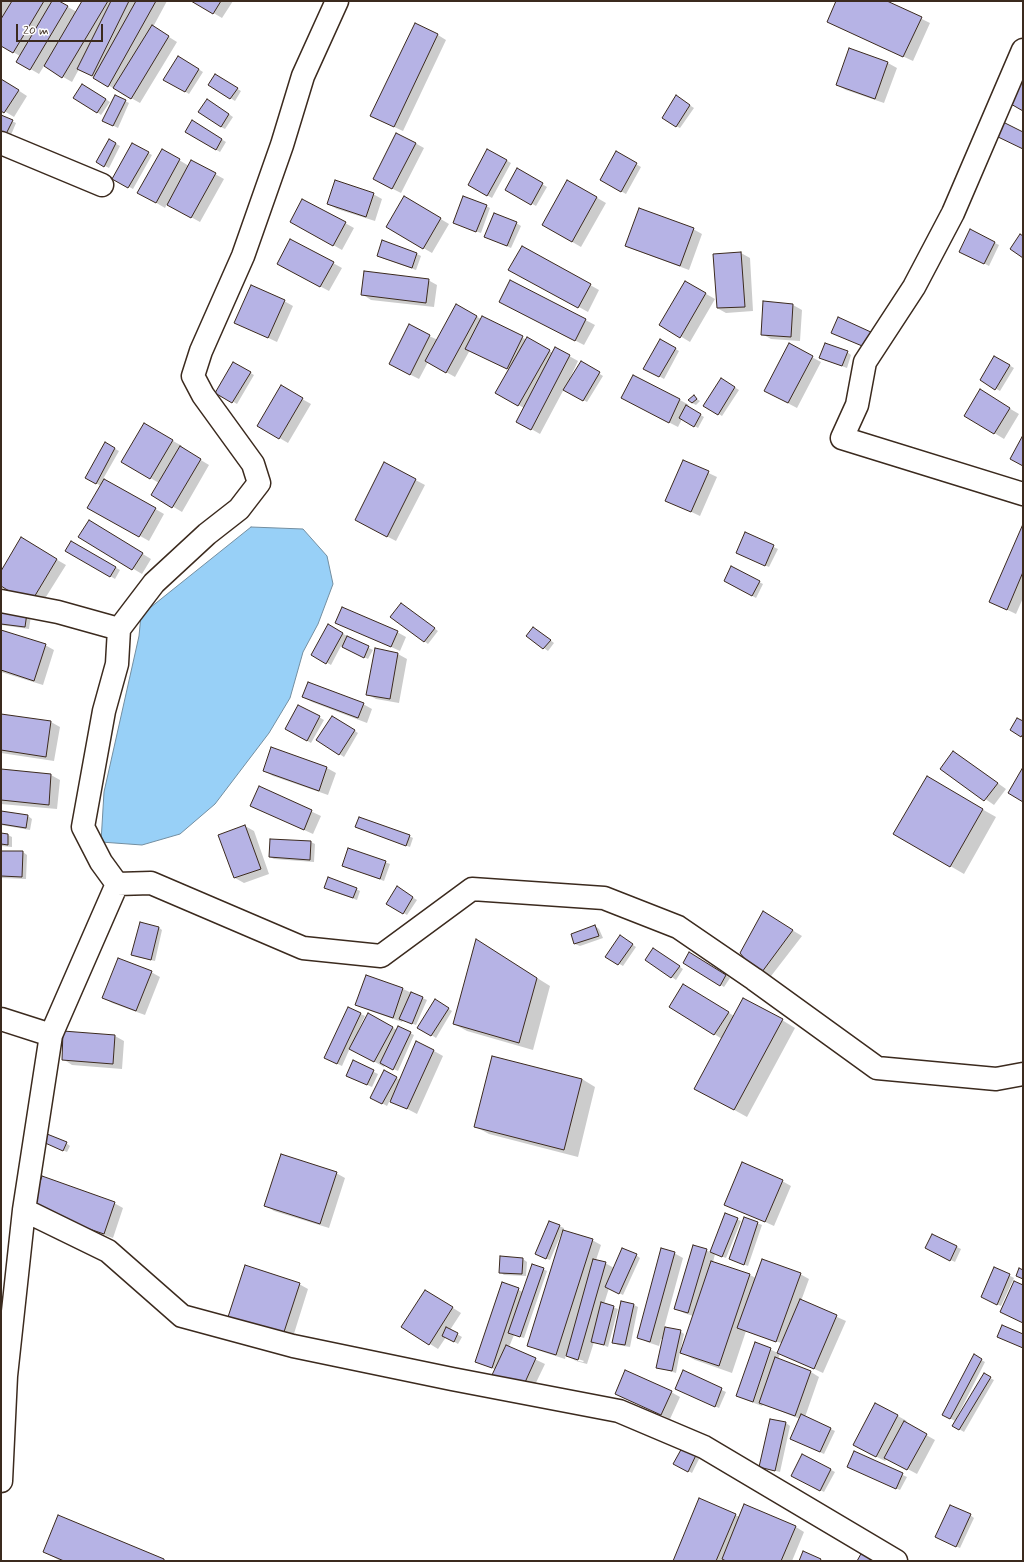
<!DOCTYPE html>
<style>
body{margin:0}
#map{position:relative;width:1024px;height:1562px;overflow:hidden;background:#fff;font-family:Mynerve,sans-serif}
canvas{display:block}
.frame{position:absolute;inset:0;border:2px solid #3b2a1e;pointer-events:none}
.scale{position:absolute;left:16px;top:24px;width:87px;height:18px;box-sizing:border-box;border:2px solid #3b2a1e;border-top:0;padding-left:5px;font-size:12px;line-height:14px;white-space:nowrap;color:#3b2a1e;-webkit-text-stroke:3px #fff;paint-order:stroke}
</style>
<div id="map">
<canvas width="1024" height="1562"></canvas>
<div class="frame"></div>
<div class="scale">20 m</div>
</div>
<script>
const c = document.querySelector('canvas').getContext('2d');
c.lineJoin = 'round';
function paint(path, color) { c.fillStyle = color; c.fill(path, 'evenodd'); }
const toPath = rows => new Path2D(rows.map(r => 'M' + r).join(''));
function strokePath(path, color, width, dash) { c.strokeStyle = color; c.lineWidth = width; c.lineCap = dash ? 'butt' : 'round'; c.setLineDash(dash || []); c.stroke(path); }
const water = toPath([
 [251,527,303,529,327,556,333,584,318,624,303,652,290,698,269,733,215,804,180,834,142,845,101,842,104,792,139,636,141,615,251,527]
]);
paint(water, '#98d0f7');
strokePath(water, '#738ea0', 1);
paint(toPath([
 [1,1,57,1,77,12,83,2,80,1,134,1,137,3,138,1,167,1,153,27,177,42,140,103,79,69,72,82,44,66,39,74,17,61,20,56,1,45],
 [193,1,233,1,222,18],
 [837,1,885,1,930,23,913,61,837,26],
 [438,35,446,40,403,131,381,121],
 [850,49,888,63,897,68,884,103,846,90,837,85],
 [179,57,203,72,189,94,165,79],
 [215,76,241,91,235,101,210,85],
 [1,79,27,96,14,117,1,109],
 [87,87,110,102,101,115,97,112],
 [680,99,694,108,680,128,676,126],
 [125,101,129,103,118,128,108,123],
 [211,102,233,117,225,129,221,127],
 [1,116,16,123,11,135,1,131],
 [192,121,226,142,220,152,186,132],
 [109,140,120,146,109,168,97,162],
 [415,143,424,148,401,193,383,184],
 [132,144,152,155,133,189,113,178],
 [488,150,511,163,492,198,469,185],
 [617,153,641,167,626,194,601,180],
 [179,160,189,166,215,174,224,179,200,222,167,204,165,208,148,198],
 [518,170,547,187,536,206,506,189],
 [568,181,606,203,581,247,543,225],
 [373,194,382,199,375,221,337,209,328,204],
 [404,197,449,224,432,253,387,227],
 [486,206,490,208,481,233,458,225],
 [291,221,345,223,354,228,342,250],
 [516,223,521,226,511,248,490,239],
 [693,229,702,234,689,270,635,250,626,245],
 [971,231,999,245,989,266,965,253],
 [522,247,599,290,588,312,519,274],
 [741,253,750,258,753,311,726,313,717,308],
 [417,254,421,256,416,270,382,258],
 [333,263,342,268,329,291,287,269],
 [428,280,437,285,434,307,371,300,362,294],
 [511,281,595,325,584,345,509,307],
 [685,282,715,299,690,342,660,324],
 [284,301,293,306,277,342,245,327],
 [764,303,793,305,802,310,800,341,771,339,762,334],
 [457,306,481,319,482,317,527,340,527,338,553,353,555,348,578,361,570,378,571,379,581,362,603,376,587,402,564,389,540,434,526,426,524,408,497,393,509,370,470,350,455,377,428,362,419,379,399,369,429,336,438,340],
 [660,340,679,351,664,379,645,368],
 [789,345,821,362,797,408,774,396],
 [847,352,851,355,847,368,825,360],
 [995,357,1014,368,1000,391,981,380],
 [233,363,254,375,237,404,217,392],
 [633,376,680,400,689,405,687,407,704,417,698,428,682,419,678,427,631,403],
 [721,379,739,390,722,416,705,405],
 [281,387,311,404,288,443,259,426],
 [980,391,1019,414,1004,439,965,415],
 [694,397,700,401,696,405,692,403],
 [145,425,182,446,181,448,209,465,182,512,152,494,159,483,123,462],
 [106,444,119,451,103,479,164,514,149,541,89,507,101,486,87,478],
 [683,461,717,477,700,516,666,500],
 [385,464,425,485,396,541,365,525],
 [89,521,151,559,142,574,80,537],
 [1023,527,1023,598,1016,614,991,602],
 [745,534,778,549,769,567,741,555],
 [21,539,66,565,39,608,1,585,1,573],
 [71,542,120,570,115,579,67,550],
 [725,581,759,582,763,584,756,598],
 [401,604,438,631,428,644,391,617],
 [1,611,31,616,29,629,1,625],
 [336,622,397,632,406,637,400,651],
 [328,625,347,636,346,637,373,650,368,659,341,646,331,665,312,654],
 [537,630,554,643,548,651,527,636],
 [1,631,45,645,54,650,43,685,1,672],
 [375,649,398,654,407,659,399,703,376,699,367,694],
 [303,697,363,704,372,709,367,723,312,702],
 [299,706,324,720,311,743,286,729],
 [1,715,51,722,60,727,54,761,1,753],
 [337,719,358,733,344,757,318,740],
 [954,752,1006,789,994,805,942,769],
 [327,768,336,773,328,795,273,776,264,771],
 [1,770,51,775,60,780,57,809,1,804],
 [927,778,996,817,964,874,895,834],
 [259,787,321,816,313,834,251,806],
 [1,812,28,816,32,819,30,830,1,825],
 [245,826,254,831,269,874,244,883,235,878,219,835],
 [356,827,409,836,413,838,410,847],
 [1,834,8,835,12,837,12,847,1,846],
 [311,842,315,844,314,862,274,859,270,857],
 [349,849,390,864,384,881,343,866],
 [1,852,23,852,27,855,26,879,1,878],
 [397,888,417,900,407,915,387,903],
 [356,889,360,891,357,900,329,890],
 [772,918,802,936,768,980,760,975],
 [595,926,599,929,603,938,580,946,575,944,572,934],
 [158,927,162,930,155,961,137,957,133,955],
 [624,939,636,947,623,966,606,956],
 [489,948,550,986,533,1050,467,1031,454,1024],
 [657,951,683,969,676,980,646,959],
 [690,953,730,978,724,987,684,962],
 [151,972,160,977,145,1015,112,1003,104,998],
 [366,976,403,989,427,1000,416,1025,403,1020,402,1022,365,1009,356,1004],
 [692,990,734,1016,782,1020,795,1028,747,1117,709,1096,722,1039,670,1006],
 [436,1001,452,1011,436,1038,419,1027],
 [348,1008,365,1016,358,1031,360,1032,369,1015,397,1030,410,1033,414,1035,398,1071,385,1065,384,1067,350,1048,342,1066,329,1060],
 [115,1036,124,1041,122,1069,72,1065,63,1059],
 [434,1051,443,1056,417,1114,390,1100,387,1106,371,1097,385,1072,400,1080],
 [353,1062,378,1074,372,1087,351,1078],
 [582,1079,595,1087,578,1157,489,1134,476,1127],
 [66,1143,70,1146,67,1152,49,1144],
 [336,1173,345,1178,329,1228,274,1211,265,1205],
 [782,1181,791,1186,774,1226,726,1204],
 [114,1203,123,1208,113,1238,41,1213],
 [726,1215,741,1221,726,1258,715,1254,713,1262,750,1275,756,1278,800,1274,809,1279,801,1301,846,1321,823,1373,780,1353,778,1360,811,1372,819,1377,805,1417,835,1431,824,1454,795,1441,800,1419,763,1404,762,1406,746,1400,737,1395,756,1343,778,1353,781,1345,781,1343,746,1331,732,1373,695,1360,680,1352,676,1373,657,1367,663,1339,661,1339,659,1346,647,1342,638,1337,674,1253,683,1258,664,1328,680,1331,684,1334,681,1348,683,1349,693,1316,684,1313,675,1308,706,1250,711,1253],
 [744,1218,762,1225,748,1266,730,1259],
 [550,1222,564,1228,563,1231,592,1240,601,1245,596,1260,605,1263,614,1268,636,1255,640,1258,623,1295,609,1288,604,1304,618,1309,608,1347,594,1342,587,1364,576,1361,566,1355,565,1359,537,1350,528,1345,564,1232,562,1232,550,1260,540,1256],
 [575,1358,584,1361,583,1362,575,1360],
 [933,1235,961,1249,955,1262,930,1250],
 [523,1259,527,1262,526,1276,504,1275,500,1272],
 [995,1268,1014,1278,1001,1306,986,1299],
 [543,1269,547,1271,524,1338,514,1335,509,1347,545,1364,531,1393,496,1370,476,1361,503,1283,523,1292],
 [299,1284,308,1289,292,1340,238,1321],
 [434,1296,461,1313,450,1330,462,1337,458,1344,446,1337,438,1349,430,1344],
 [622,1302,634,1305,638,1307,630,1347,618,1345,613,1342],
 [974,1356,985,1362,955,1421,944,1415],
 [683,1372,726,1392,719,1408,676,1389],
 [984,1375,994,1380,964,1432,954,1426],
 [671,1392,680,1397,670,1419,625,1398],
 [876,1404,907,1421,905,1423,935,1440,917,1474,887,1458,885,1461,863,1450],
 [786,1423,790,1426,780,1472,764,1468,760,1466],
 [683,1448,700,1457,692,1473,674,1463],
 [855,1453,907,1477,900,1490,852,1469],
 [803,1455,835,1472,824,1492,792,1475],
 [735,1515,740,1517,796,1527,804,1532,792,1561,674,1561],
 [970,1515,974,1518,960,1548,940,1539],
 [59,1516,165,1561,61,1561,57,1559,44,1552]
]), '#0003');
const building = toPath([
 [12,1,44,1,13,53,1,46,1,19,12,1],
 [52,1,59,1,68,6,30,70,16,62,52,1],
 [82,1,108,1,62,78,44,66,82,1],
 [111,1,129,1,92,76,77,69,111,1],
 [136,1,156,1,108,87,93,78,136,1],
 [191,1,221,1,213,14,191,1],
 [836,1,887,1,922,17,903,57,827,22,836,1],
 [415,23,438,34,394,127,370,116,415,23],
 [152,25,169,36,131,99,113,88,152,25],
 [849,48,888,62,875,99,836,85,849,48],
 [178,56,199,69,185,92,163,80,178,56],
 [1023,67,1023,111,1004,100,1023,67],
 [215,74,238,88,230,99,208,85,215,74],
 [1,79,19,90,4,113,1,111,1,79],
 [82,84,106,99,97,113,73,98,82,84],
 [115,95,126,100,113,126,102,121,115,95],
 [676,95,690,105,676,127,662,118,676,95],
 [207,99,229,114,221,127,198,112,207,99],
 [1,115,13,120,6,134,1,131,1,115],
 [192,120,222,139,216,150,185,132,192,120],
 [1001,121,1023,132,1023,149,994,135,1001,121],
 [396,133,416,143,392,189,373,179,396,133],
 [109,139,116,143,104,167,96,162,109,139],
 [132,143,149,152,128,188,112,179,132,143],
 [162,149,180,159,156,203,137,193,162,149],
 [487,149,507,160,487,196,468,185,487,149],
 [616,151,637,163,621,192,600,180,616,151],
 [191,160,216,173,191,218,167,205,191,160],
 [517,168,543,183,531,205,505,190,517,168],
 [335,180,374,193,366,217,327,204,335,180],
 [567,180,597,197,572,242,542,225,567,180],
 [404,196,441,218,423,249,386,227,404,196],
 [463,196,487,205,476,232,453,223,463,196],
 [302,199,346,222,333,246,290,222,302,199],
 [639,208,694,228,680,266,625,246,639,208],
 [494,213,517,222,507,246,484,237,494,213],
 [970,229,995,242,984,264,959,252,970,229],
 [1020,234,1023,236,1023,258,1010,249,1020,234],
 [290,239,334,262,320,287,277,264,290,239],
 [382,240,417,253,412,268,377,256,382,240],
 [522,246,591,284,578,308,508,270,522,246],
 [741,252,745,307,717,308,713,254,741,252],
 [364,271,429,279,426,303,361,295,364,271],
 [510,280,586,319,575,341,499,302,510,280],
 [685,281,706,293,680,338,659,325,685,281],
 [251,285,285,300,268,338,234,323,251,285],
 [763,301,793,304,791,337,761,335,763,301],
 [456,304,477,316,446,373,425,361,456,304],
 [482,316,523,336,507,369,465,349,482,316],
 [838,317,873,333,867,348,831,333,838,317],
 [409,324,430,335,410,375,389,364,409,324],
 [527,337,550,350,518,406,495,393,527,337],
 [660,339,676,348,659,377,643,369,660,339],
 [789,343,813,356,788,403,764,391,789,343],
 [825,343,848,351,842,366,819,358,825,343],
 [555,347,570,355,531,430,516,422,555,347],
 [994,356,1010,365,995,390,980,380,994,356],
 [581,361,600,372,583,401,563,390,581,361],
 [233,362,251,372,232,403,215,393,233,362],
 [633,375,680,399,669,423,621,398,633,375],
 [721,378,735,387,718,415,703,406,721,378],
 [281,385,303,398,279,439,257,426,281,385],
 [980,389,1010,408,994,434,964,416,980,389],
 [694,395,697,399,692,403,688,400,694,395],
 [686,405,701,414,694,427,679,418,686,405],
 [144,423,173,440,150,479,121,462,144,423],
 [1023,435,1023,466,1010,459,1023,435],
 [105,442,115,448,96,484,85,478,105,442],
 [180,446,201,459,172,508,151,495,180,446],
 [683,460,709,471,691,512,665,501,683,460],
 [384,462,416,479,387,537,355,520,384,462],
 [104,479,156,508,139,537,87,508,104,479],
 [89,520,143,553,132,570,78,537,89,520],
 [1023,524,1023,572,1007,610,989,602,1023,524],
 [745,532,774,545,765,566,736,553,745,532],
 [21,537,57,559,30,604,1,586,1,571,21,537],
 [71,541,116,567,110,577,65,551,71,541],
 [731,566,760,581,752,596,724,581,731,566],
 [401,603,435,628,424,642,390,617,401,603],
 [342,607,398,631,391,647,335,623,342,607],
 [1,610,27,613,25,627,1,624,1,610],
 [328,624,343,633,326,664,311,655,328,624],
 [533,627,551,640,543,649,526,636,533,627],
 [1,630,46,644,34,681,1,670,1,630],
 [347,636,369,646,364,658,342,647,347,636],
 [375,648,398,653,390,699,366,695,375,648],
 [308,682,364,703,358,718,302,697,308,682],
 [298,705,320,716,307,741,285,729,298,705],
 [1,714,51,721,46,757,1,750,1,714],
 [332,716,355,730,339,755,316,740,332,716],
 [1017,718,1023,721,1023,734,1021,737,1010,730,1017,718],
 [271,747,327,767,319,791,263,771,271,747],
 [953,751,998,783,984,801,940,769,953,751],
 [1023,767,1023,802,1008,793,1023,767],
 [1,769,51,774,49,805,1,800,1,769],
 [927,776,983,809,950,867,893,834,927,776],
 [259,786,312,810,304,830,250,806,259,786],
 [1,811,28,815,26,828,1,824,1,811],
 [359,817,410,835,406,846,355,827,359,817],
 [245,825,261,869,234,878,218,835,245,825],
 [1,833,8,834,8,845,1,844,1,833],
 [270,839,311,841,310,860,269,857,270,839],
 [348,848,386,861,380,879,342,866,348,848],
 [1,851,23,851,22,877,1,876,1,851],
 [328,877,357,888,353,898,324,888,328,877],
 [397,886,413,897,403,914,386,904,397,886],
 [763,911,793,930,759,976,740,953,763,911],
 [140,922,159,927,151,960,131,955,140,922],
 [595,925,599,936,574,944,571,934,595,925],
 [620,935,633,944,618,965,605,957,620,935],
 [476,939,537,978,519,1043,453,1024,476,939],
 [653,948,680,966,671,978,645,960,653,948],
 [689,952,726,975,720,986,683,963,689,952],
 [118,958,152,971,136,1011,102,998,118,958],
 [366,975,403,988,393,1018,355,1005,366,975],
 [683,984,729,1012,714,1035,669,1007,683,984],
 [411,992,423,997,412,1024,399,1019,411,992],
 [743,998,783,1019,734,1110,694,1089,743,998],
 [435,999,449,1008,431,1036,417,1028,435,999],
 [348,1007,361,1013,337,1064,324,1058,348,1007],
 [368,1013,393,1027,374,1062,349,1049,368,1013],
 [398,1026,411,1032,393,1070,380,1063,398,1026],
 [63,1031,115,1035,113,1064,62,1060,63,1031],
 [416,1041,434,1050,407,1109,390,1102,416,1041],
 [492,1056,582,1079,564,1150,474,1127,492,1056],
 [353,1060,374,1070,367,1085,346,1076,353,1060],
 [384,1070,397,1077,382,1104,370,1098,384,1070],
 [47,1134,67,1142,63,1151,43,1142,47,1134],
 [281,1154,337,1172,320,1224,264,1206,281,1154],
 [742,1162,783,1180,765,1222,724,1205,742,1162],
 [42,1176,115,1202,104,1234,31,1209,42,1176],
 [725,1213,738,1218,722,1257,710,1252,725,1213],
 [744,1217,758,1222,744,1265,729,1259,744,1217],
 [549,1221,560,1225,546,1259,535,1254,549,1221],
 [563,1230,593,1239,556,1355,527,1346,563,1230],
 [932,1234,957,1246,950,1261,925,1248,932,1234],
 [693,1245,707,1249,688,1313,674,1309,693,1245],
 [622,1248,637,1254,619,1294,605,1287,622,1248],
 [661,1248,675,1252,650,1342,637,1338,661,1248],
 [500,1256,523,1258,522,1274,499,1273,500,1256],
 [593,1259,606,1262,578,1360,566,1356,593,1259],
 [762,1259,801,1273,776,1342,737,1328,762,1259],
 [711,1261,750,1274,719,1366,680,1353,711,1261],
 [532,1264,544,1268,520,1337,508,1333,532,1264],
 [245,1265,300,1283,283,1335,228,1317,245,1265],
 [994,1267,1010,1274,997,1305,981,1297,994,1267],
 [1019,1268,1023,1270,1023,1279,1016,1276,1019,1268],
 [1014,1281,1023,1285,1023,1323,1000,1312,1014,1281],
 [502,1282,519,1288,492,1368,475,1362,502,1282],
 [425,1290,453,1307,429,1345,401,1327,425,1290],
 [800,1299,837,1315,814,1369,777,1353,800,1299],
 [621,1301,634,1304,625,1345,612,1343,621,1301],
 [601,1302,614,1306,604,1345,591,1342,601,1302],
 [1002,1325,1023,1334,1023,1348,997,1337,1002,1325],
 [446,1327,458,1333,454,1342,442,1336,446,1327],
 [665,1327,681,1330,672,1371,656,1368,665,1327],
 [755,1342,771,1348,753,1402,736,1396,755,1342],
 [506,1345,536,1358,522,1389,492,1375,506,1345],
 [974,1354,982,1359,950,1419,942,1415,974,1354],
 [775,1357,811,1371,795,1416,759,1403,775,1357],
 [625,1370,672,1391,661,1415,615,1394,625,1370],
 [683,1370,722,1388,715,1407,675,1389,683,1370],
 [984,1373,991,1377,959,1430,952,1426,984,1373],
 [875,1403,898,1415,876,1457,853,1445,875,1403],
 [801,1414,831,1428,820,1452,790,1439,801,1414],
 [770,1419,786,1422,775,1471,759,1467,770,1419],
 [904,1421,927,1434,907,1470,884,1458,904,1421],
 [683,1446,697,1453,688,1472,673,1464,683,1446],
 [854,1451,903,1473,896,1489,847,1467,854,1451],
 [802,1454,831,1469,820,1491,791,1476,802,1454],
 [699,1498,736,1514,716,1561,673,1561,699,1498],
 [744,1504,796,1526,781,1561,726,1561,722,1559,744,1504],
 [950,1505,971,1514,956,1547,935,1537,950,1505],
 [58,1515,164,1559,164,1561,64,1561,43,1552,58,1515],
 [803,1551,821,1559,820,1561,799,1561,803,1551],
 [862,1552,878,1561,857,1561,862,1552]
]);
paint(building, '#b6b3e5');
strokePath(building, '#3b2a1e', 1);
const street = toPath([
 [1023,50,953,213,914,287,865,362,857,405,842,438,1023,494],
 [1,143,102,185],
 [1,601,58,612,119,629,117,664,104,711,83,827,101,862,117,884],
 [119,629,154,583,207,534,239,509,259,483,253,464,203,395,193,376,201,351,243,256,282,145,303,76,337,1],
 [1,1019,51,1035],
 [24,1210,108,1251,182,1316,293,1346,452,1379,619,1411,704,1447,896,1561],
 [1,1481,6,1376,24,1210,51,1035,117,884,151,883,303,948,381,956,472,889,604,898,678,927,754,979,877,1068,996,1079,1023,1074]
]);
strokePath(street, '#3b2a1e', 25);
strokePath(street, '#fff', 22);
</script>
